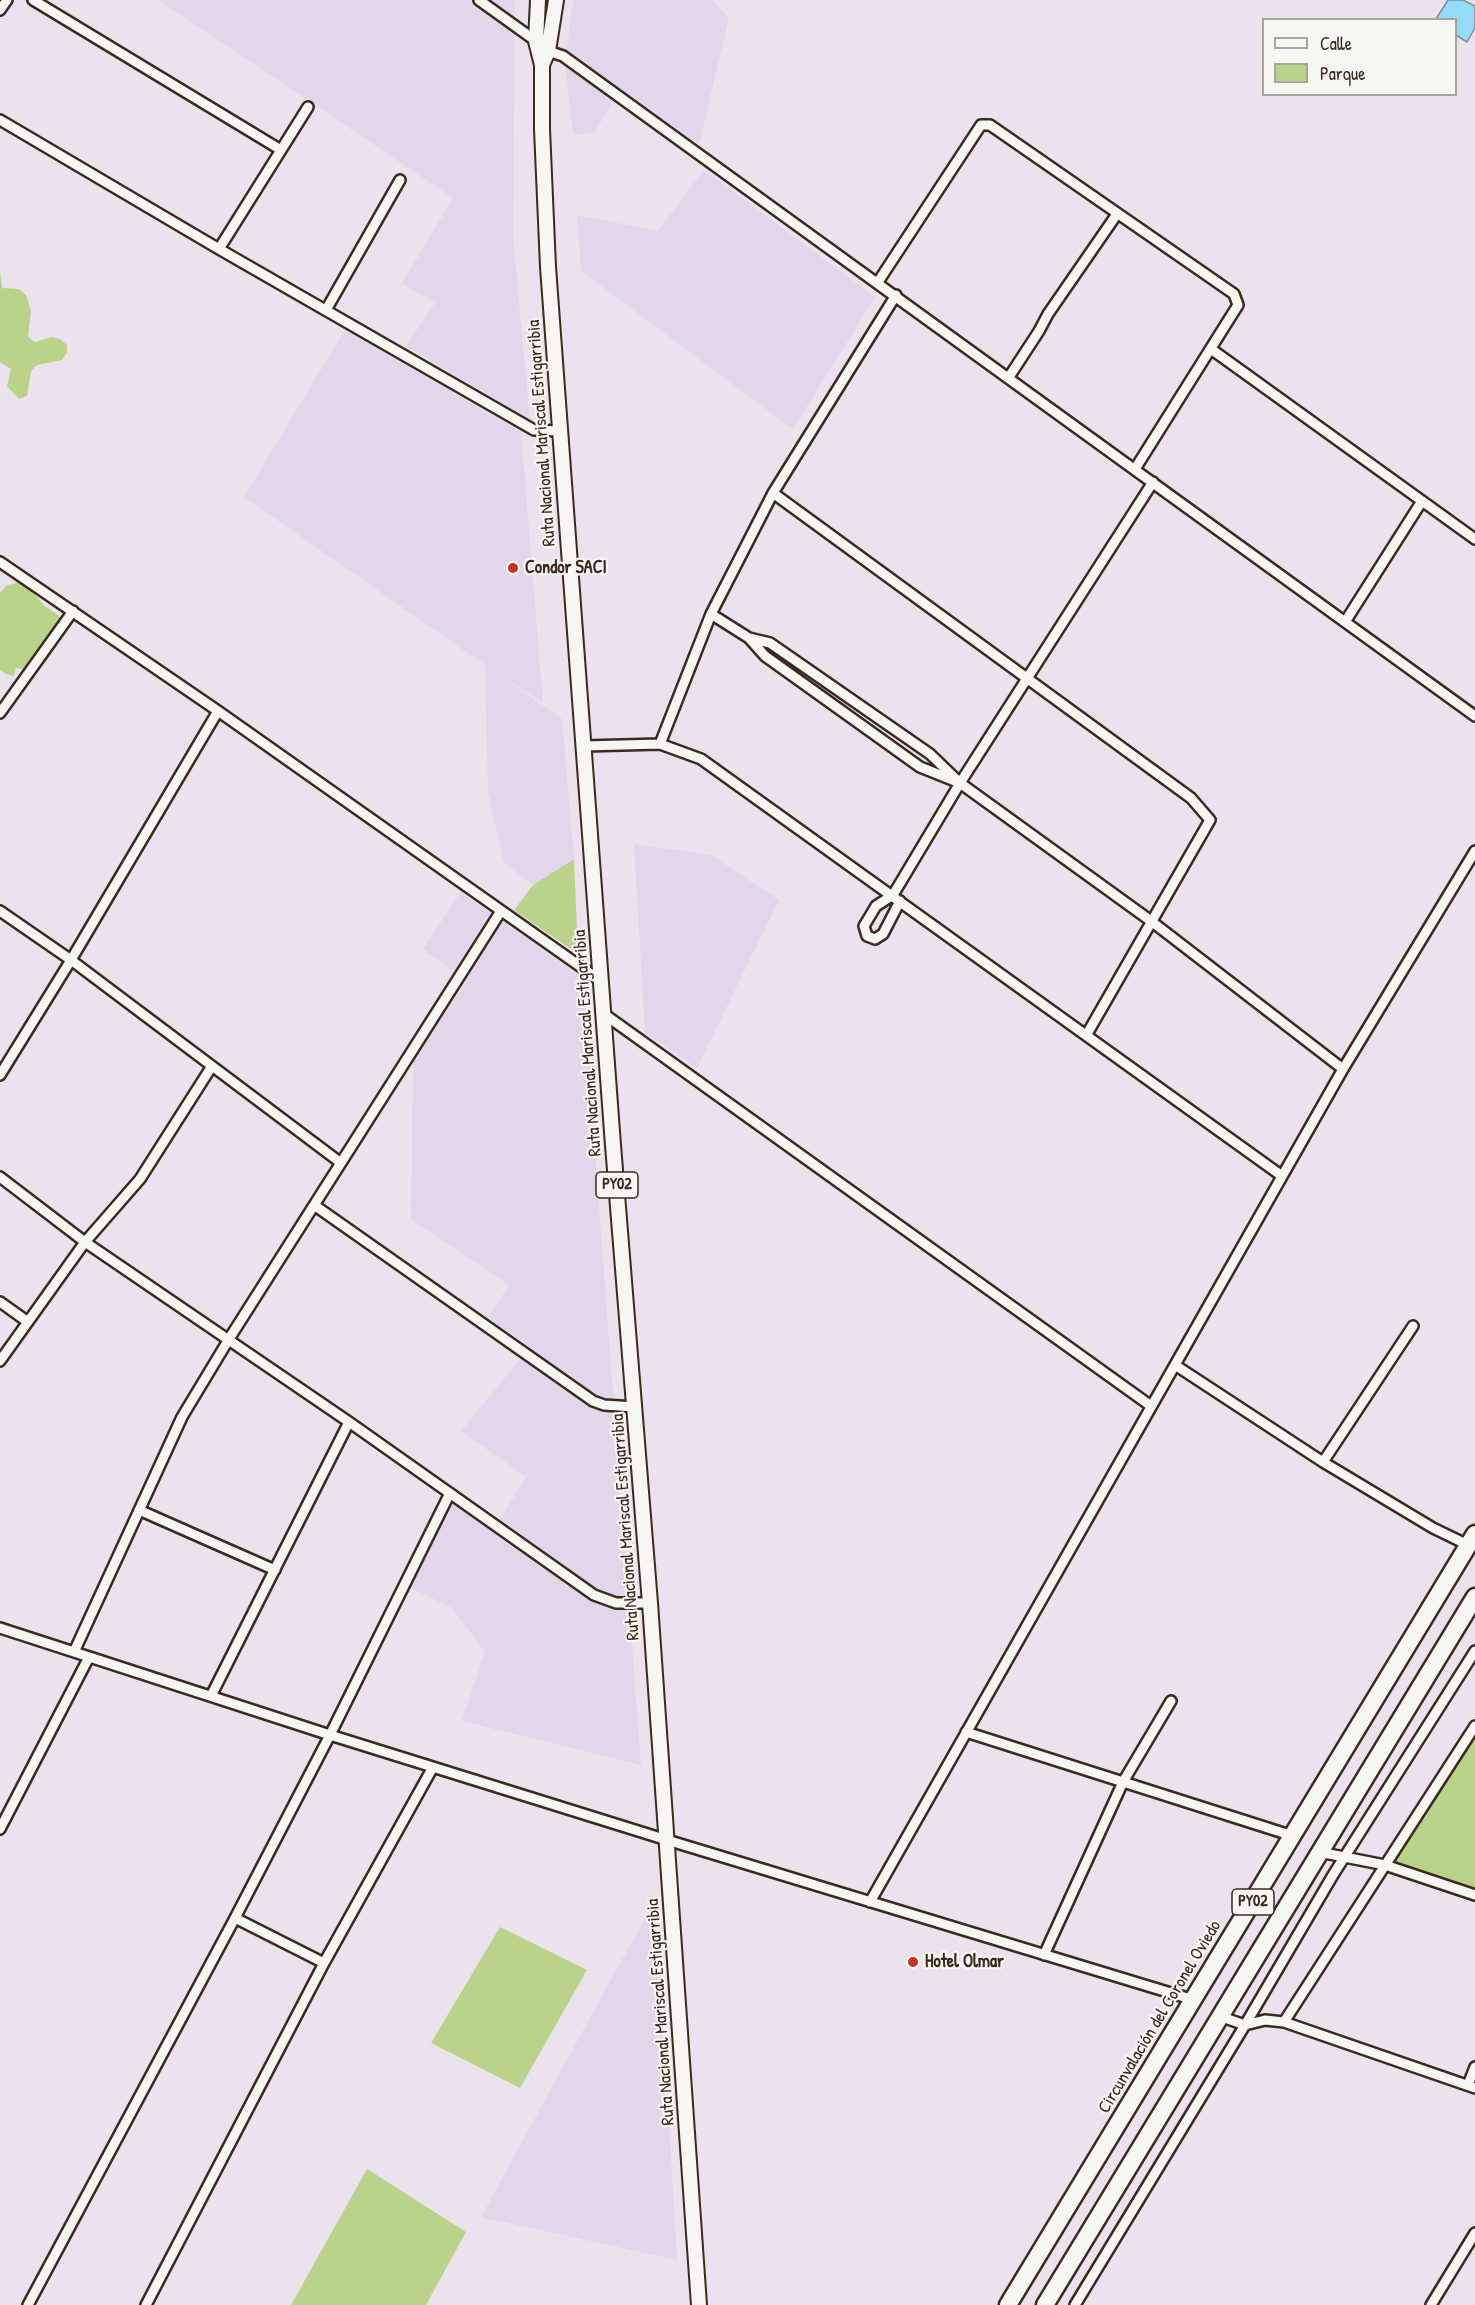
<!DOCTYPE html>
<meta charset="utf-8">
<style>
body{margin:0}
#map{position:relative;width:1475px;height:2305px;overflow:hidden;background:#eae3ee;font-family:"Patrick Hand",sans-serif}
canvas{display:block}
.legend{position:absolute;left:1262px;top:18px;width:195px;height:78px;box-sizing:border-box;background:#f6f6f2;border:2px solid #aba49d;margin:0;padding:8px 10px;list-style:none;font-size:18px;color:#3b2a1e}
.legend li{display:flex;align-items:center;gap:12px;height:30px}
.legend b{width:30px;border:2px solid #aba49d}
</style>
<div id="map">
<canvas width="1475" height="2305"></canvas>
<ul class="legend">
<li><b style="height:8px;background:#f6f6f2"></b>Calle</li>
<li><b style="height:16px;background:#bad38b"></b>Parque</li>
</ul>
</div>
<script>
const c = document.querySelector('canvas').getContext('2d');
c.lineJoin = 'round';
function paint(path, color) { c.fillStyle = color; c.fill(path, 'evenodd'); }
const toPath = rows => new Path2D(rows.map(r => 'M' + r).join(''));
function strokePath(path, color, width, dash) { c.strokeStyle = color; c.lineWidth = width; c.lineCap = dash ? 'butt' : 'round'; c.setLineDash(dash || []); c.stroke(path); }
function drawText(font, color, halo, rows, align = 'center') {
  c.font = font + ' "Patrick Hand",sans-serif'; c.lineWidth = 4.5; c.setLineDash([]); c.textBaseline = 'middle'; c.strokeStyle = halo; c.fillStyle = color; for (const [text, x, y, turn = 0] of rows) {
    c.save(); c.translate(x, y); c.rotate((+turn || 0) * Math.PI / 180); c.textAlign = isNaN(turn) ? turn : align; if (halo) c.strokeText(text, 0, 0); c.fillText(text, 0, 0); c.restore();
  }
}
paint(toPath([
 [159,0,515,0,513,238,530,420,406,346,435,303,402,283,453,198],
 [573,0,712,0,729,18,699,144,617,87,611,104,595,132,573,135,565,64],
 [704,170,875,297,793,429,581,271,577,215,658,231],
 [345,330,521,432,543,703,497,673,562,719,574,859,533,885,504,863,488,794,485,665,244,497],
 [634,844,711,855,779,900,697,1068,645,1033],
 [461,892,585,980,599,1207,641,1765,462,1721,485,1652,452,1608,409,1587,452,1500,494,1529,526,1477,461,1431,530,1347,488,1318,509,1285,411,1219,413,1060,467,981,423,949],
 [656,1898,677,2260,481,2217,553,2085]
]), '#e2d6eb');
paint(toPath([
 [0,270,2,288,19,289,26,295,31,311,28,337,35,342,52,337,60,339,67,345,67,353,62,360,37,365,31,371,27,396,19,399,7,386,11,369,0,362],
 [17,583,26,585,45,606,59,616,61,624,55,648,46,662,31,675,24,669,16,668,14,676,6,674,0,670,0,593,7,585],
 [574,859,578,954,514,910,533,885],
 [1475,1735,1475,1888,1393,1862],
 [500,1927,587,1970,520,2088,431,2043],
 [367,2169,466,2232,426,2305,291,2305]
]), '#bad38b');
const water = toPath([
 [1448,0,1463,0,1475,6,1475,28,1467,42,1456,35,1456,20,1436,19,1448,0]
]);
paint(water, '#94dbf5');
strokePath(water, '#70949f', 1.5);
const street = toPath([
 [33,0,281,150],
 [479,0,536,41],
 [0,10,7,0],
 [548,51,563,56,1475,716],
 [0,120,219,249,534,430,560,431],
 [219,249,308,107],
 [878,282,981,125,990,125,1234,294,1238,305,1135,469],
 [326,310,400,180],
 [1211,349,1475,539],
 [1009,377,1039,331,1048,314,1117,214],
 [773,493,1191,798,1210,820,1087,1034],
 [0,562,218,711,601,981],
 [711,614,749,638,770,643,930,754,960,783,1151,921,1343,1069,1475,851],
 [1345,622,1422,501],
 [749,638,765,656,920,767,955,781],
 [0,713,73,611],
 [660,744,711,614,773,493,896,295],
 [584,746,660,744,701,759,1282,1176],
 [900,901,883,934,875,939,867,936,864,926,876,906,893,895,960,783,1153,482],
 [0,911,71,960,341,1163],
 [604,1014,1151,1406],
 [0,1075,71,960,218,711],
 [0,1177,85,1242,349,1422,594,1595,616,1603,650,1603],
 [314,1205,593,1401,604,1405,635,1407],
 [0,1302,28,1322],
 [0,1361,85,1242,140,1179,212,1066],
 [1175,1365,1323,1462,1433,1528,1468,1545],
 [1323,1462,1413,1326],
 [139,1510,275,1570],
 [0,1628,330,1735,667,1840,1194,2000],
 [74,1652,182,1417,229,1339,501,911],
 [211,1696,349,1422],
 [966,1732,1293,1836],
 [0,1829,89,1657],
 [1319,1852,1385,1865,1475,1895],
 [870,1902,1343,1069],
 [235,1918,324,1963],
 [1044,1955,1123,1782,1171,1701],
 [1219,2016,1245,2025,1265,2020,1284,2022,1475,2088],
 [1284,2022,1475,1726],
 [1468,2085,1475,2067],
 [28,2305,235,1918,330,1735,450,1493],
 [146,2305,324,1963,433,1767],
 [1075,2305,1245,2025,1333,1875,1475,1651],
 [1431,2305,1475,2233]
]);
const primary = toPath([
 [538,0,536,41,542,65,542,129,548,267,613,1145,650,1603,699,2305],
 [542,65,548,51,556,0]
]);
const highway = toPath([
 [1008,2305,1475,1534],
 [1045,2305,1475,1597]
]);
strokePath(street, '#3b2a1e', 14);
strokePath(primary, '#3b2a1e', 18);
strokePath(highway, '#3b2a1e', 21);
strokePath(street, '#f6f6f2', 9);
strokePath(primary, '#f6f6f2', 14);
strokePath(highway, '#f6f6f2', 16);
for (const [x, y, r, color] of [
 [513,568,6,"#c8321e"],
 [913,1962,6,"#c8321e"]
]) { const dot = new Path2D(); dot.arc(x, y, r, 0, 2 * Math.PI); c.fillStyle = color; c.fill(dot); strokePath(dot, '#f6f6f2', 2); }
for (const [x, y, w] of [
 [617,1185,42],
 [1253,1902,42]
]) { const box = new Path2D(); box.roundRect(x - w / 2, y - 13, w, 26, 4.5); c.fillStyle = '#f6f6f2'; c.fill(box); strokePath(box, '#3b2a1e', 1.5); }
drawText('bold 16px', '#3b2a1e', null, [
 ["PY02",617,1185],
 ["PY02",1253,1902]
]);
drawText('18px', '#3b2a1e', '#f6f6f2', [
 ["Ruta Nacional Mariscal Estigarribia",542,433,-94],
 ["Ruta Nacional Mariscal Estigarribia",588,1043,-94],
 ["Ruta Nacional Mariscal Estigarribia",626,1527,-94],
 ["Ruta Nacional Mariscal Estigarribia",661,2012,-94],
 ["Circunvalación del Coronel Oviedo",1160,2017,-59]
]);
drawText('bold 18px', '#3b2a1e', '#f6f6f2', [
 ["Condor SACI",525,568],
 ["Hotel Olmar",925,1962]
], 'left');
</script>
